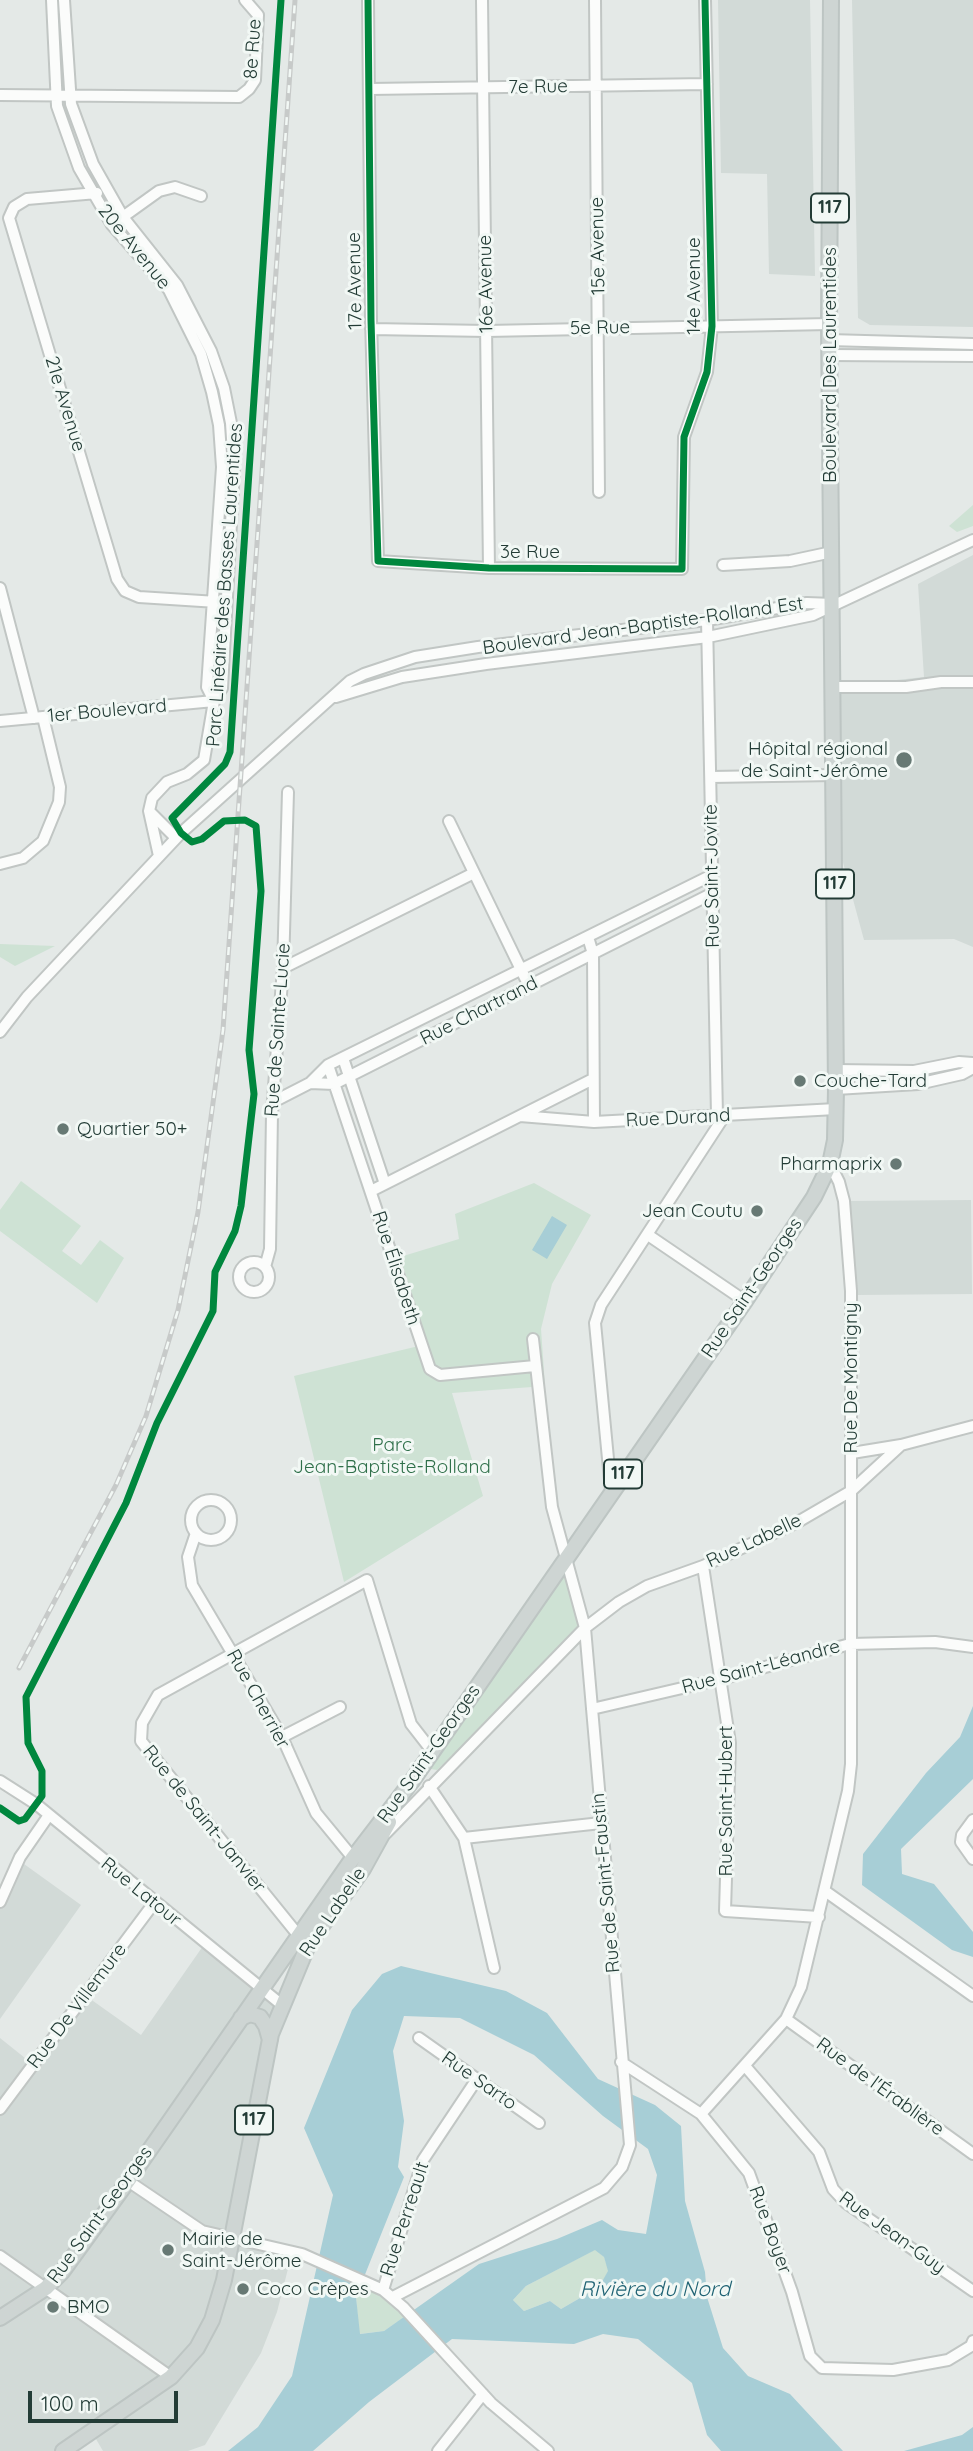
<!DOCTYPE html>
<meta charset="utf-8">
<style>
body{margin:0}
#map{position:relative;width:973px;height:2451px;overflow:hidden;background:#e4e9e7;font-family:Quicksand,sans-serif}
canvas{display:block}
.scale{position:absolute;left:28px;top:2391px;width:150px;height:32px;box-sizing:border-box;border:4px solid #233c36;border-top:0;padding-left:9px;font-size:21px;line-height:24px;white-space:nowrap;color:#233c36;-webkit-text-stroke:5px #f2f8f5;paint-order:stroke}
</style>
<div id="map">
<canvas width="973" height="2451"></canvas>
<div class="scale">100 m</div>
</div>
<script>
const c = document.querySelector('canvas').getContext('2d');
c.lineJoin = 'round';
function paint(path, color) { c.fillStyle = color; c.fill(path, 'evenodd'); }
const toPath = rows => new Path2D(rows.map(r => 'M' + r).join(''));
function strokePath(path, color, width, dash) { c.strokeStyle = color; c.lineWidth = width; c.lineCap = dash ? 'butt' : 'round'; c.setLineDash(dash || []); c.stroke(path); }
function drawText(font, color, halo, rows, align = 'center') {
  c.font = font + ' Quicksand,sans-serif'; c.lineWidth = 6; c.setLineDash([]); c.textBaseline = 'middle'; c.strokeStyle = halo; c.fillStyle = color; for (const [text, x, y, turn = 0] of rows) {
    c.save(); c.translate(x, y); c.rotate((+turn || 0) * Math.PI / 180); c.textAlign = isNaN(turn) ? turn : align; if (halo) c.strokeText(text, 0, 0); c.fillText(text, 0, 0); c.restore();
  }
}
paint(toPath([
 [718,0,810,0,815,276,769,274,767,174,721,173],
 [852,0,973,0,973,327,870,325,858,318],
 [973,555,973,947,954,939,864,940,835,833,833,687,924,677,918,584],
 [971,1200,972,1294,858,1295,848,1201],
 [24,1864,81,1905,0,2019,0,1898],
 [203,1946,283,2013,276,2035,234,2242,291,2257,277,2312,261,2353,205,2445,188,2451,103,2451,93,2434,68,2451,0,2451,0,2038,30,2062,79,1991,141,2035]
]), '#d2dad7');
paint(toPath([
 [973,505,973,526,957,532,949,526],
 [0,944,55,946,15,966,0,957],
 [21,1181,81,1226,62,1251,81,1265,100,1240,124,1258,97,1303,0,1231,0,1210],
 [534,1183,591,1215,552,1284,541,1329,545,1386,452,1393,483,1496,344,1582,294,1376,427,1344,400,1257,459,1239,455,1214],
 [566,1558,585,1628,437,1770,431,1769,430,1763],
 [596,2249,604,2257,609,2271,599,2287,561,2309,550,2301,524,2311,513,2300,526,2286],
 [361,2283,383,2290,406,2316,384,2331,359,2334,356,2297]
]), '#cee2d4');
paint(toPath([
 [552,1216,567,1225,547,1259,532,1250],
 [973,1706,973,1779,901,1849,902,1874,934,1884,973,1932,973,1957,952,1950,862,1885,863,1854,926,1773,960,1737],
 [401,1966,506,1991,547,2013,598,2079,655,2105,681,2126,685,2201,705,2272,707,2297,723,2348,748,2376,790,2394,843,2451,721,2451,707,2435,692,2383,638,2339,603,2334,574,2344,452,2339,369,2402,313,2451,228,2451,258,2427,292,2376,333,2195,304,2128,352,2010,382,1974],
 [404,2016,460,2018,534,2055,603,2116,648,2149,657,2175,646,2234,618,2230,602,2220,557,2239,479,2264,384,2331,360,2334,356,2297,404,2177,398,2167,404,2121,393,2051],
 [595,2250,604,2257,608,2271,599,2287,561,2309,550,2301,524,2311,513,2300,526,2286],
 [973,2427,973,2451,904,2451,962,2435]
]), '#a7ced6');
const minor = toPath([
 [52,0,57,106,79,168,112,225,169,290,201,354,212,392,219,425,222,467,207,687,214,701],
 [64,0,71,104,93,164,123,217,177,285,211,351,224,388,231,423,234,469,222,688,214,701,204,760,187,774,167,782,152,798,149,811,159,856],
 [368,0,371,320,378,561,489,568,682,569,684,437,707,372,712,326,705,0],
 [482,0,489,568],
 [595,0,599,492],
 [370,89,707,84],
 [0,95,239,97,249,89,255,80,258,15,245,0],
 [97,193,27,199,14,207,9,218,117,579,125,591,139,597,217,602],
 [120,219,159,191,175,187,201,196],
 [371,329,487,331,829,324],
 [829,340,973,344],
 [829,355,973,356],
 [723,565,790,561,832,552],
 [0,588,34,718],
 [707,620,717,1115],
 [833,687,906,687,941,682,973,682],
 [336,697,402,677,486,664,708,637,813,615,973,540],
 [0,721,214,701],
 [711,777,835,775],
 [149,811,176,838],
 [449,821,529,986],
 [0,864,23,858,43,841,59,802,60,787,43,717],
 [588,937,593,954,594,1122],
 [283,968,474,873],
 [0,1032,27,997,181,833,350,681,364,674,415,657,478,647,707,620,807,603,833,604],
 [343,1058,385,1184],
 [328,1065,430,1369,440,1375,535,1366],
 [836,1070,914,1071,959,1062,973,1063],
 [310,1083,334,1084,713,893],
 [836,1089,918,1084,962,1074,973,1068],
 [273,1102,310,1083,328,1065,712,875],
 [520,1116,594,1122,836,1109],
 [371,1191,593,1079],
 [648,1235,745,1301],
 '239 1277a15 15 0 1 1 30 0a15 15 0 1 1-30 0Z',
 [265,1267,270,1249,272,1113,283,968,288,792],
 [852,1453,901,1445],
 [611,1490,595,1323,601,1305,725,1115],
 '191 1520a20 20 0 1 1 40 0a20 20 0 1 1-40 0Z',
 [196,1533,188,1557,192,1585,282,1737,316,1813,353,1858],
 [703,1566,730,1743,725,1911,819,1917],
 [592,1709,721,1679,850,1644,935,1642,973,1647],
 [282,1737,340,1707],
 [0,1781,36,1804,282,2005],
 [429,1786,464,1838,494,1968],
 [973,1820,962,1835,961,1842,973,1859],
 [386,1833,585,1628,619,1602,647,1586,703,1566,796,1523,851,1491,901,1445,973,1426],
 [464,1838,601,1823],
 [825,1891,973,1996],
 [0,1902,20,1857,49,1815],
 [299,1936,141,1741,142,1723,158,1695,367,1580,411,1724,432,1751],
 [786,2019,973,2154],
 [419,2038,539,2123],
 [621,2062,701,2114,749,2173,792,2292,810,2356,822,2368,893,2370,948,2360,971,2346,973,2341],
 [745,2066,819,2152,833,2189,846,2203,973,2291],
 [0,2109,154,1903],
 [701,2114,786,2019,801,1987,848,1791,851,1764,851,1291,844,1201,839,1182,830,1164],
 [128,2181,202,2231,302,2254,383,2290,403,2307,491,2403,548,2451],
 [0,2256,171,2377],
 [383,2290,423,2160,477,2079],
 [393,2297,604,2188,622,2167,630,2145,585,1628,552,1507,533,1339],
 [438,2451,483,2394]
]);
const major = toPath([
 [241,2018,250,2014,260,2017,266,2026,270,2040],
 [0,2318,46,2288,62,2272,128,2181,353,1858,412,1781,745,1301,814,1197,830,1164,835,1140,836,1089,829,324,831,0],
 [63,2451,171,2377,197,2348,212,2320,224,2280,271,2034,308,1945,363,1869,389,1822]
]);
strokePath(minor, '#c1c6c4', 14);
strokePath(major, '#bdc5c3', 18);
strokePath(minor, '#fbfcfb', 10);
strokePath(major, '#ced5d3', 14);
const rail = toPath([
 [19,1668,116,1485,146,1416,178,1310,198,1212,223,1030,295,0]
]);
strokePath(rail, '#c7cac9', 5);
strokePath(rail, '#f2f8f5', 2.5, [8]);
strokePath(toPath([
 [368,0,371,320,378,561,489,568,682,569,684,437,707,372,712,326,705,0],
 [0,1808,19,1821,25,1819,42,1796,42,1771,28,1743,26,1697,126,1503,157,1423,213,1311,215,1272,235,1231,241,1206,254,1094,249,1050,261,891,256,826,245,820,224,821,202,839,192,842,181,833,172,818,225,764,230,752,281,0]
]), '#00873e', 7);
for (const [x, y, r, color] of [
 [904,760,9,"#677974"],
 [800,1081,7,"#677974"],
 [63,1129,7,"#677974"],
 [896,1164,7,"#677974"],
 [757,1211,7,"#677974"],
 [168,2250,7,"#677974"],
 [243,2289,7,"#677974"],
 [53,2307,7,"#677974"]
]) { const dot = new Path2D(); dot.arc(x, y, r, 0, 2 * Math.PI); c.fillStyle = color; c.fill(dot); strokePath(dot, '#f2f8f5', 2.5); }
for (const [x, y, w] of [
 [830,208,38],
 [835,884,38],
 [623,1474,38],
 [254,2120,38]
]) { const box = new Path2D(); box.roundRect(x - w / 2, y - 14.5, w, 29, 5); c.fillStyle = '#f2f8f5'; c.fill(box); strokePath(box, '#233c36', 2); }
drawText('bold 18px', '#233c36', null, [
 ["117",830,208],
 ["117",835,884],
 ["117",623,1474],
 ["117",254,2120]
]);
drawText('19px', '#233c36', '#f2f8f5', [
 ["8e Rue",253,49,-86],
 ["7e Rue",538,87,-1],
 ["15e Avenue",598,246,-91],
 ["20e Avenue",134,247,51],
 ["17e Avenue",355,281,-91],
 ["16e Avenue",486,284,-91],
 ["14e Avenue",694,286,-90],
 ["5e Rue",600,328,-1],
 ["Boulevard Des Laurentides",830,365,-90],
 ["21e Avenue",65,404,73],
 ["3e Rue",530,552],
 ["Parc Linéaire des Basses Laurentides",225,585,-86],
 ["Boulevard Jean-Baptiste-Rolland Est",643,626,-8],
 ["1er Boulevard",107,711,-5],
 ["Rue Saint-Jovite",712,876,-91],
 ["Rue Chartrand",479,1011,-27],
 ["Rue de Sainte-Lucie",278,1030,-86],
 ["Rue Durand",678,1118,-3],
 ["Rue Élisabeth",396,1268,72],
 ["Rue Saint-Georges",752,1288,-56],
 ["Rue De Montigny",851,1378,-90],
 ["Rue Labelle",754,1541,-25],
 ["Rue Saint-Léandre",761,1667,-15],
 ["Rue Cherrier",258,1699,61],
 ["Rue Saint-Georges",429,1754,-55],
 ["Rue Saint-Hubert",726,1801,-90],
 ["Rue de Saint-Janvier",204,1819,51],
 ["Rue de Saint-Faustin",606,1883,-95],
 ["Rue Latour",141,1892,39],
 ["Rue Labelle",333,1912,-56],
 ["Rue De Villemure",77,2006,-53],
 ["Rue Sarto",479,2081,35],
 ["Rue de l'Érablière",880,2087,36],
 ["Rue Saint-Georges",100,2215,-54],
 ["Rue Perreault",405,2219,-72],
 ["Rue Boyer",770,2230,70],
 ["Rue Jean-Guy",892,2233,36]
]);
drawText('19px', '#233c36', '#f2f8f5', [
 ["Hôpital régional",888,749,"right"],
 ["de Saint-Jérôme",888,771,"right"],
 ["Couche-Tard",814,1081],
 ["Quartier 50+",77,1129],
 ["Pharmaprix",882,1164,"right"],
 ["Jean Coutu",743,1211,"right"],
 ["Mairie de",182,2239],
 ["Saint-Jérôme",182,2261],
 ["Coco Crèpes",257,2289],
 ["BMO",67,2307]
], 'left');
drawText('19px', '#2f704a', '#f2f8f5', [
 ["Parc",392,1445],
 ["Jean-Baptiste-Rolland",392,1467]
]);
drawText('italic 21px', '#206374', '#f2f8f5', [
 ["Rivière du Nord",655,2290]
]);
</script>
